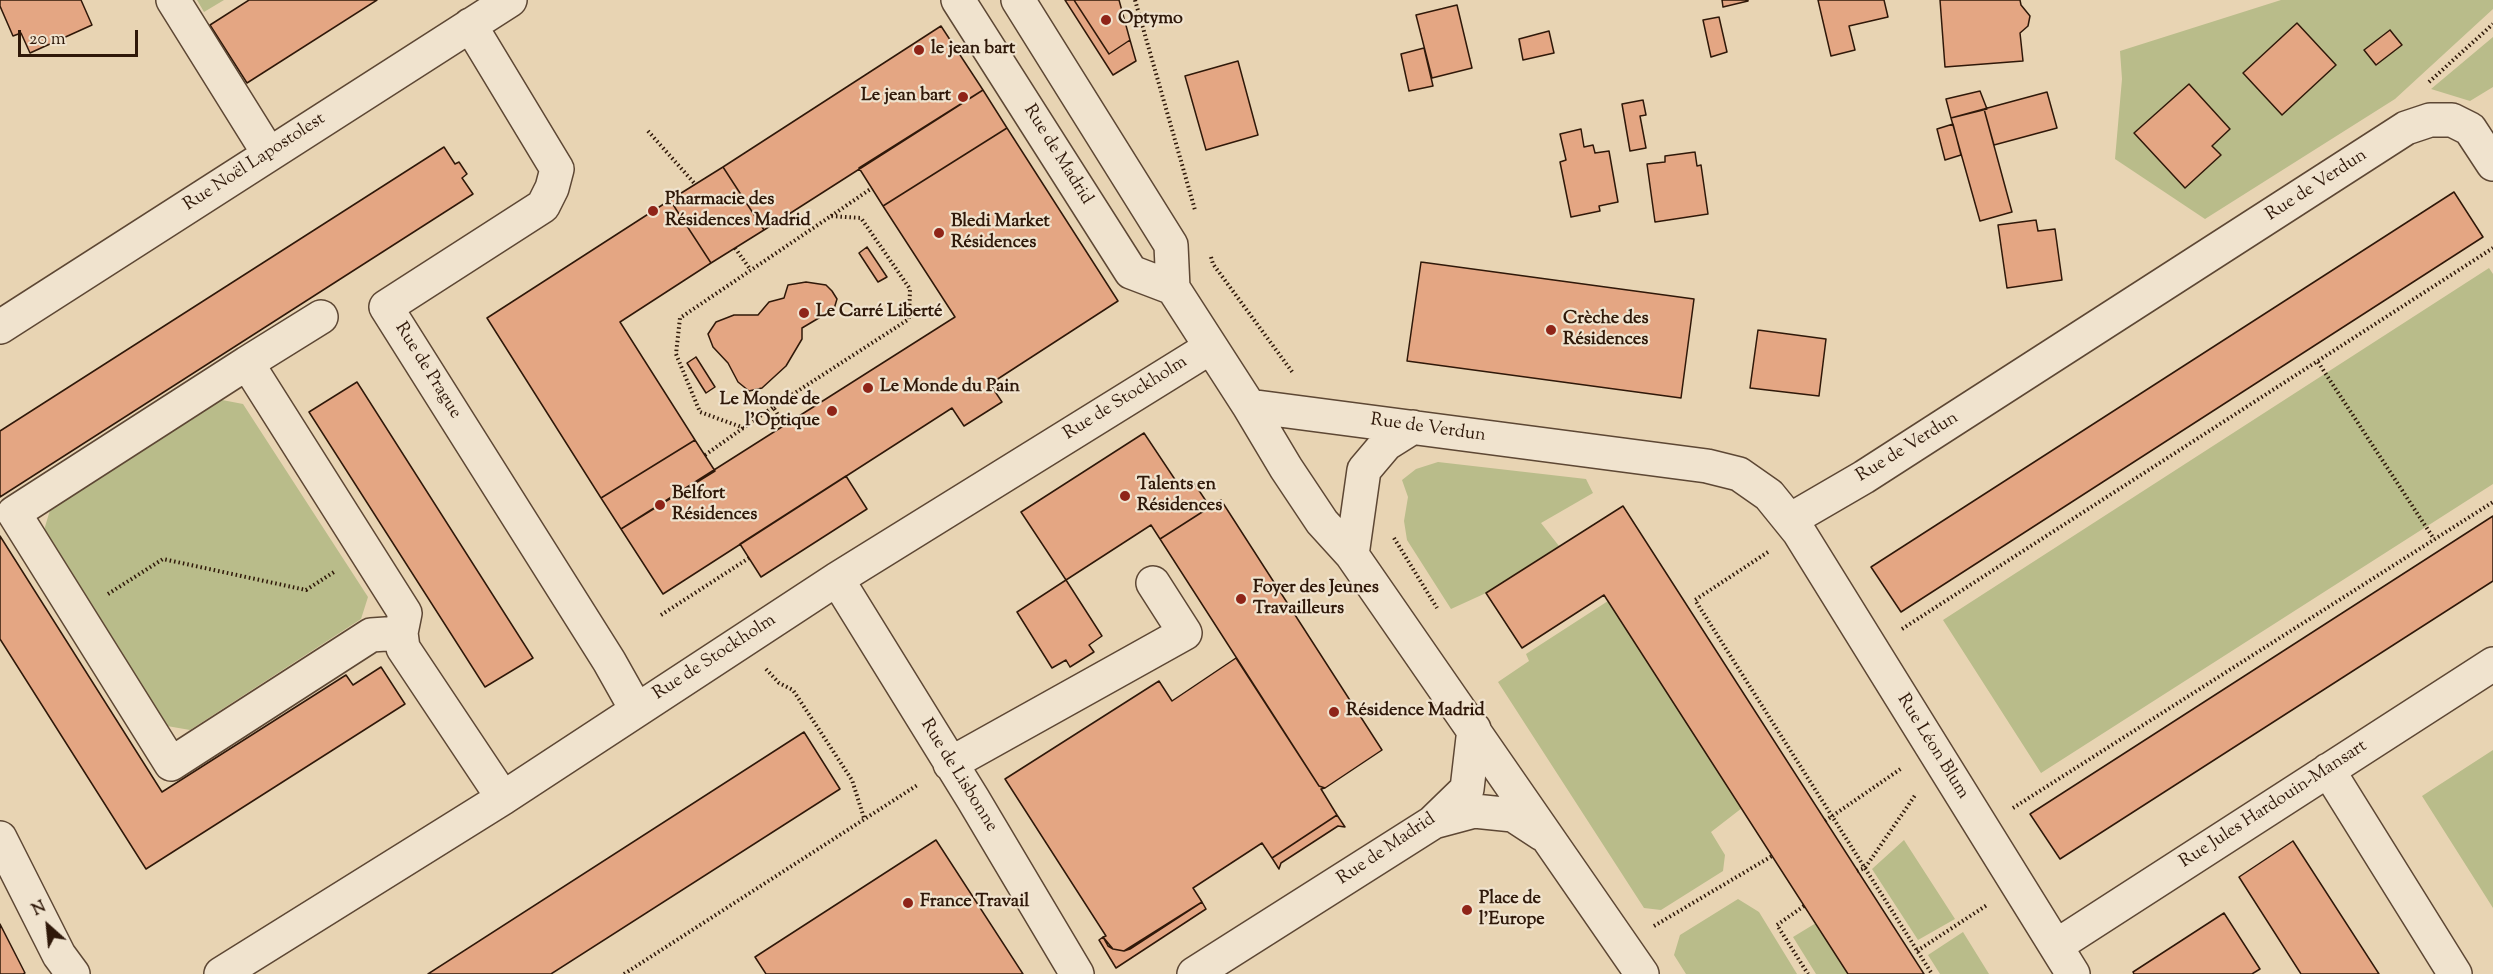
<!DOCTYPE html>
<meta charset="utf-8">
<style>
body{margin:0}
#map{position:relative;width:2493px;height:974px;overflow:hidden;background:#e8d4b3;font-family:"Sorts Mill Goudy",serif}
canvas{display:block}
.north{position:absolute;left:18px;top:896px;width:60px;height:60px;-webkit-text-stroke:4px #f0e3ce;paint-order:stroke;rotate:333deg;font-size:16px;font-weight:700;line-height:24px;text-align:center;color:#2f1809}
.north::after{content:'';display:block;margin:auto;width:21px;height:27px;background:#2f1809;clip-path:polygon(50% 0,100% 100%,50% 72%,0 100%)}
.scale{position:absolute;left:18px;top:30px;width:120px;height:27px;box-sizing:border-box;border:3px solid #2f1809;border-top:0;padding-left:8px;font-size:18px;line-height:21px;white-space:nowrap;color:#2f1809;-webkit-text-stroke:4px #f0e3ce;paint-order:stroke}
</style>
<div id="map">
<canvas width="2493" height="974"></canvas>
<div class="north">N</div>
<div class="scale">20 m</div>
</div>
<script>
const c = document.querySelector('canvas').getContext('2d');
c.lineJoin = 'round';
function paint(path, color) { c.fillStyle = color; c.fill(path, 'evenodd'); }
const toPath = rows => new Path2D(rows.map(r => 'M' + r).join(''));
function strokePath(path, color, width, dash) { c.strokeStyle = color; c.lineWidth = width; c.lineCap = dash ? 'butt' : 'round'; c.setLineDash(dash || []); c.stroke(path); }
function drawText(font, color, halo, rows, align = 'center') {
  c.font = font + ' "Sorts Mill Goudy",serif'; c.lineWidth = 4.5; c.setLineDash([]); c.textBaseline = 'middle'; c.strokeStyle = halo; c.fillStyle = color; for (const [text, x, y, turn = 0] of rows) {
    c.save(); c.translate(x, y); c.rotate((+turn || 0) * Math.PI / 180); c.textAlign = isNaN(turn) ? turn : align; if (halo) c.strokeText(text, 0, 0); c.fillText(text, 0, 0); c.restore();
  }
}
paint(toPath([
 [197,0,224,0,204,12],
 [2281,0,2493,0,2493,9,2395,99,2205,219,2115,159,2122,79,2120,51],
 [2493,37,2493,87,2470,101,2431,89],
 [2489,268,2493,274,2493,484,2041,773,1943,620],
 [217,399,243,404,368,597,361,619,190,730,167,726,42,537,50,510],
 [1438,462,1586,479,1593,493,1541,523,1559,546,1486,593,1451,609,1407,540,1404,521,1408,497,1402,480,1416,469],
 [1608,601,1742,808,1711,832,1725,855,1723,871,1661,910,1644,908,1498,682,1529,661,1526,654],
 [2493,750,2493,908,2422,796],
 [1904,840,1955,919,1918,940,1872,869],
 [1738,899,1759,912,1797,974,1686,974,1674,955,1680,935],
 [1816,923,1848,974,1816,974,1793,937],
 [1963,932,1989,974,1940,974,1928,955]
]), '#b9bc8a');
const building = toPath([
 [0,0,81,0,92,25,30,53,21,33,13,36,0,6,0,0],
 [249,0,377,0,247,83,210,25,249,0],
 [1065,0,1074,0,1109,54,1130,40,1136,61,1113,75,1065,0],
 [1074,0,1119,0,1130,40,1109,54,1074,0],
 [1722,0,1748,0,1748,1,1723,7,1722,0],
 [1818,0,1884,0,1888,17,1849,26,1855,50,1831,56,1818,0],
 [1940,0,2020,0,2021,5,2030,16,2028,26,2020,33,2023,61,1945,67,1940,0],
 [1457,5,1472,68,1432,78,1416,15,1457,5],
 [1719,17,1727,52,1711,57,1703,20,1719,17],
 [2297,23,2336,65,2282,115,2243,73,2297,23],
 [941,26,983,90,764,230,723,167,941,26],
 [2390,30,2402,45,2376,65,2364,50,2390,30],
 [1549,31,1554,53,1523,60,1519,39,1549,31],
 [1424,48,1433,86,1409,91,1401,54,1424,48],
 [1238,61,1258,135,1206,150,1185,76,1238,61],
 [2189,84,2230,129,2212,146,2221,155,2185,188,2134,133,2189,84],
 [983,90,1007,128,883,206,859,168,983,90],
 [1980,91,1987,109,1951,118,1946,99,1980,91],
 [2047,92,2057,128,1994,145,1984,109,2047,92],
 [1643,100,1646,115,1640,116,1646,148,1630,151,1622,104,1643,100],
 [1984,109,2012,212,1980,221,1951,118,1984,109],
 [1953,124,1961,155,1945,160,1937,129,1953,124],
 [1007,128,1118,301,990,384,1002,402,964,426,952,408,663,594,621,529,955,317,883,206,1007,128],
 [1581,129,1584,147,1593,145,1595,153,1609,151,1618,202,1599,206,1600,211,1571,217,1560,162,1566,160,1560,134,1581,129],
 [444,147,455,164,459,162,467,174,462,178,473,194,0,497,0,431,444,147],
 [1695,152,1697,166,1701,165,1708,214,1655,222,1647,164,1665,162,1665,156,1695,152],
 [723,167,764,230,711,263,670,200,723,167],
 [2454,192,2483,237,1901,612,1871,567,2454,192],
 [670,200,711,263,620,322,695,440,601,498,487,318,670,200],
 [2036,220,2038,231,2055,229,2062,280,2007,288,1998,225,2036,220],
 [867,247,887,277,878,282,859,253,867,247],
 [1421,262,1694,299,1681,398,1407,361,1421,262],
 [806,282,826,285,832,291,837,299,834,309,802,328,802,339,786,366,762,388,749,391,738,382,728,363,713,347,708,334,716,322,734,315,758,315,769,302,784,298,788,285,806,282],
 [1758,330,1826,339,1819,396,1750,388,1758,330],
 [696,357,715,387,706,393,687,363,696,357],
 [357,382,533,658,485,687,309,412,357,382],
 [1144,433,1178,484,1187,480,1194,483,1210,507,1160,539,1151,525,1066,580,1021,512,1144,433],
 [695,440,715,471,621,529,601,498,695,440],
 [846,476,867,509,761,577,740,544,846,476],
 [1221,500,1382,750,1325,788,1319,786,1160,539,1221,500],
 [1623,506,1733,677,1924,974,1848,974,1604,595,1522,648,1486,593,1623,506],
 [2493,516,2493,581,2060,859,2030,814,2493,516],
 [0,536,162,792,346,675,353,685,381,667,405,704,146,869,0,639,0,536],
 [1066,580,1102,636,1089,645,1094,652,1070,667,1066,660,1052,668,1017,612,1066,580],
 [1236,658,1319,786,1325,788,1321,789,1337,815,1272,858,1262,843,1193,888,1202,902,1130,949,1124,951,1113,949,1108,946,1103,937,1106,936,1005,779,1159,681,1172,701,1236,658],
 [804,732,840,789,551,974,428,974,804,732],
 [1337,815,1345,827,1338,826,1281,863,1279,869,1272,858,1337,815],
 [936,840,1023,974,766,974,755,957,936,840],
 [2293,841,2379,974,2301,974,2239,877,2293,841],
 [1202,902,1206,909,1116,968,1099,940,1103,937,1113,949,1124,951,1202,902],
 [2224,913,2260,969,2252,974,2134,974,2133,972,2224,913],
 [0,924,25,973,23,974,0,974,0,924]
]);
paint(building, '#e4a683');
strokePath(building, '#2f1809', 1.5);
const minor = toPath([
 [173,0,269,154],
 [958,0,1131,272,1173,288],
 [1018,0,1171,245,1173,288,1249,406,1286,468,1322,522,1352,555,1642,974],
 [470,25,557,169,552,188,543,206,386,307,609,661,636,709],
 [0,327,510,0],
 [247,363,321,317],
 [1249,406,1707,466,1739,474,1769,495,1799,532,2073,974],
 [1790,520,1864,477,2406,128,2430,120,2452,120,2470,129,2493,164],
 [1352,555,1364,470,1386,444,1413,427],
 [837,579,973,799,1077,974],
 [401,633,371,635,171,764,14,513,247,363,405,613,401,633,403,648,503,798],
 [950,764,1185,633,1153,583],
 [2328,770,2455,974],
 [1433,822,1474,811,1513,815,1542,834],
 [0,838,59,955,73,974],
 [2056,946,2493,664],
 [221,974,503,798,837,579,1211,347],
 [1194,974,1432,823,1467,789,1474,729]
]);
strokePath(minor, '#5d4734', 36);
strokePath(toPath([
 [1135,0,1195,210],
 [2429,82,2493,24],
 [648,131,695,184],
 [831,216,872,188],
 [735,248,750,269],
 [1211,257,1213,264,1293,373],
 [2318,362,2434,539],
 [744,428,700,412,676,354,680,318,831,216,861,218,910,289,909,319,773,407],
 [705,455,773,407,785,426],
 [1394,538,1437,608],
 [1768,552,1695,600,1932,974],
 [108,594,163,559,306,590,334,572],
 [661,615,749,558],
 [1902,629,2493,248],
 [766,669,779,683,793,690,852,780,864,818],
 [2013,808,2493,502],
 [1825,821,1902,768],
 [1857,871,1865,868,1916,794],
 [1804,906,1777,925,1808,974],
 [1654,926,1772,856],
 [1917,951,1987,905],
 [624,974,919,784]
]), '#2f1809', 4, [1.5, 3]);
strokePath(minor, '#f0e3ce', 33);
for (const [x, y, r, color] of [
 [1106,20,6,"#8f2418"],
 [919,50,6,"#8f2418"],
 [963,97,6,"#8f2418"],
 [653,211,6,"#8f2418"],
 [939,233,6,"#8f2418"],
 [804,313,6,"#8f2418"],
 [1551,330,6,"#8f2418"],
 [868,388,6,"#8f2418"],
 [832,411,6,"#8f2418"],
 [1125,496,6,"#8f2418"],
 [660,505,6,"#8f2418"],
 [1241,599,6,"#8f2418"],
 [1334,712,6,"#8f2418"],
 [908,903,6,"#8f2418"],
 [1467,910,6,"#8f2418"]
]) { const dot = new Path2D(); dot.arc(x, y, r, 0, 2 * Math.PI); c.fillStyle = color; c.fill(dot); strokePath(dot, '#f0e3ce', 2); }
drawText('bold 18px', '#2f1809', '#f0e3ce', [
 ["Optymo",1118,20],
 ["le jean bart",931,50],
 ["Le jean bart",951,97,"right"],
 ["Pharmacie des",665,201],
 ["Résidences Madrid",665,222],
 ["Bledi Market",951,223],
 ["Résidences",951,244],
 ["Le Carré Liberté",816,313],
 ["Crèche des",1563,320],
 ["Résidences",1563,341],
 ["Le Monde du Pain",880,388],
 ["Le Monde de",820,401,"right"],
 ["l’Optique",820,422,"right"],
 ["Talents en",1137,486],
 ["Résidences",1137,507],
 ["Belfort",672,495],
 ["Résidences",672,516],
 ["Foyer des Jeunes",1253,589],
 ["Travailleurs",1253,610],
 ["Résidence Madrid",1346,712],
 ["Place de",1479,900],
 ["l'Europe",1479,921],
 ["France Travail",920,903]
], 'left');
drawText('18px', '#2f1809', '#f0e3ce', [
 ["Rue de Madrid",1057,155,58],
 ["Rue Noël Lapostolest",255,163,-33],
 ["Rue de Verdun",2317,186,-33],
 ["Rue de Prague",427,371,58],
 ["Rue de Stockholm",1126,399,-32],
 ["Rue de Verdun",1428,429,8],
 ["Rue de Verdun",1908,448,-32],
 ["Rue de Stockholm",715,658,-33],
 ["Rue Léon Blum",1932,747,58],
 ["Rue de Lisbonne",958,776,58],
 ["Rue Jules Hardouin-Mansart",2274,805,-33],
 ["Rue de Madrid",1387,850,-34]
]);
</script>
